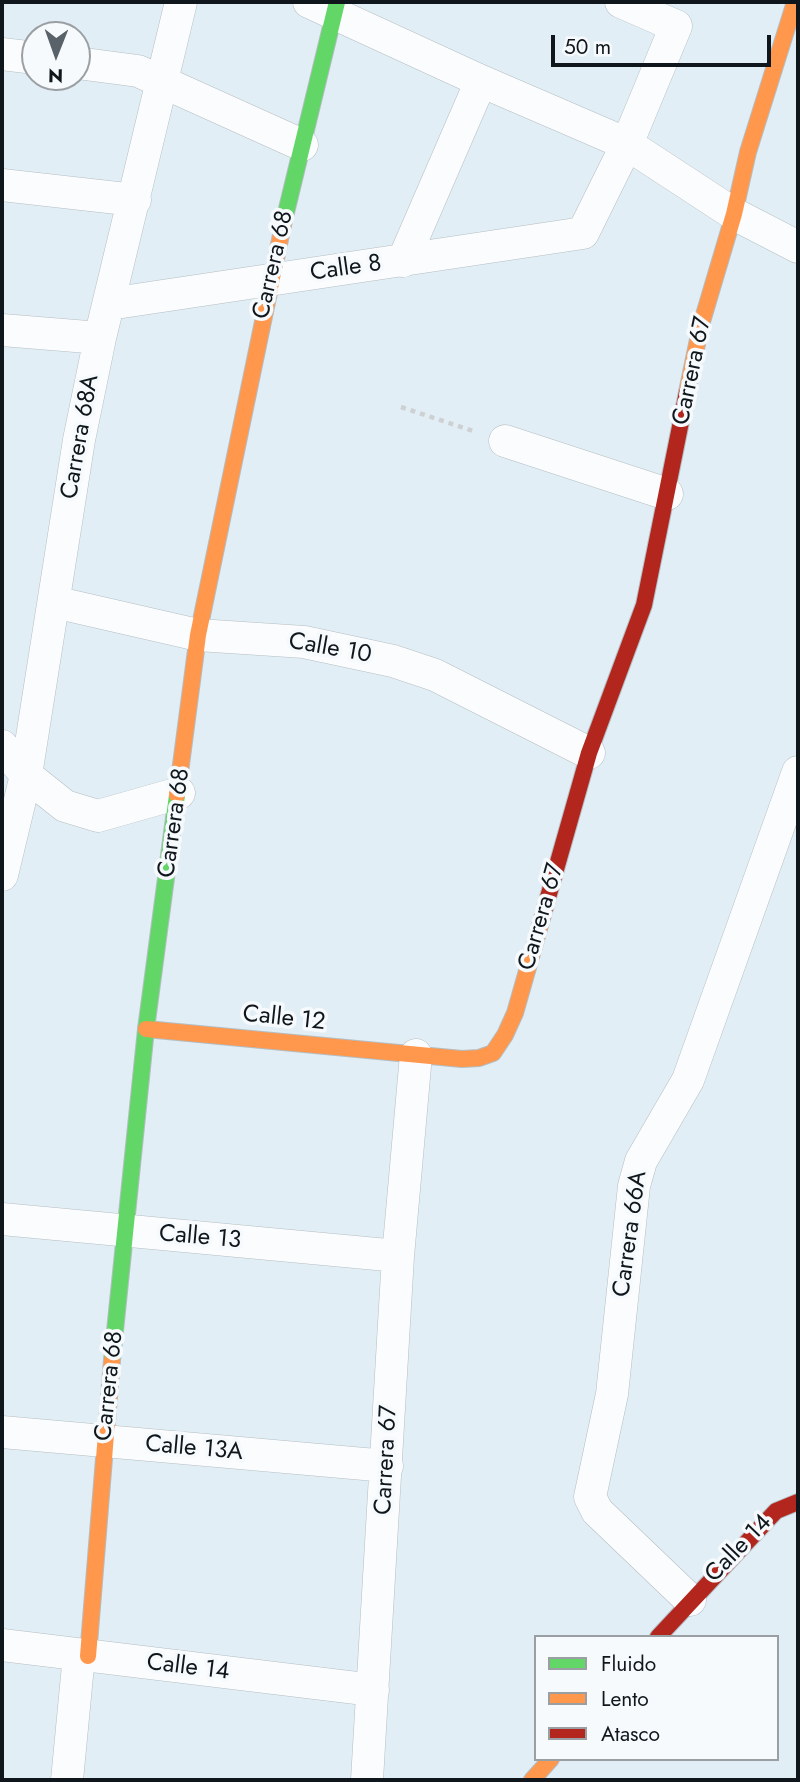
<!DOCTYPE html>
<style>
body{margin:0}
#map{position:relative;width:800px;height:1782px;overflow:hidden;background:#e2eef5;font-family:Jost,sans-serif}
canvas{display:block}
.frame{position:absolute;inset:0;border:4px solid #0f171c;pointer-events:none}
.legend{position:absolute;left:534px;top:1635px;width:245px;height:126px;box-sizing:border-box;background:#f6fafd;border:2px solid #9a9fa3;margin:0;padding:9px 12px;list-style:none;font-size:21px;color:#0f171c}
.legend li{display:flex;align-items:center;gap:14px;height:35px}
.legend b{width:35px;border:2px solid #9a9fa3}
.north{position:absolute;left:21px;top:21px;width:70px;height:70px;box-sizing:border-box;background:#f6fafd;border:2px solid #9a9fa3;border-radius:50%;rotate:181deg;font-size:19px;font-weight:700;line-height:28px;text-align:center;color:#0f171c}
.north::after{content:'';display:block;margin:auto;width:24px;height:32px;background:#596268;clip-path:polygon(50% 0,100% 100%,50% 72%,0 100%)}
.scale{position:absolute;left:551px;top:35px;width:220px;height:32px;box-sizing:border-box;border:4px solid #0f171c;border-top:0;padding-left:9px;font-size:21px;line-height:24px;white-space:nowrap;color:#0f171c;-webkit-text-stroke:5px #f6fafd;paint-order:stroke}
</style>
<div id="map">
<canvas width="800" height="1782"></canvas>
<div class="frame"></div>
<ul class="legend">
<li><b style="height:9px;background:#63d668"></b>Fluido</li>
<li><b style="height:9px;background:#ff974d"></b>Lento</li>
<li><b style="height:9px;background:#b3261e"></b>Atasco</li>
</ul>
<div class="north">N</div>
<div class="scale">50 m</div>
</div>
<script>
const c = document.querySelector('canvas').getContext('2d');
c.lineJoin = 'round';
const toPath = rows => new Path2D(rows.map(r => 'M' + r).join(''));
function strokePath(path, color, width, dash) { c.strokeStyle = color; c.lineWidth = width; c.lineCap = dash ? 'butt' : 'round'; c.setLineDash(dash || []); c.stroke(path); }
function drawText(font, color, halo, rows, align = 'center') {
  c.font = font + ' Jost,sans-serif'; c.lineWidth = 7; c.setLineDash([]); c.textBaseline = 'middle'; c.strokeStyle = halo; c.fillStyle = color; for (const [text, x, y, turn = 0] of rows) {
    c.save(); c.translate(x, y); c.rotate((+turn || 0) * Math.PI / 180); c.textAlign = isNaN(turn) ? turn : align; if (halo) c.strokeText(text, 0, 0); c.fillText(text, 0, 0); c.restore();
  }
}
const street = toPath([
 [309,2,481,81,627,144,734,214,798,247],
 [2,54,35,58],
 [77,63,138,71,302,145],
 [2,185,135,200],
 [403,261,481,81],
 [109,304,583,233,627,144,676,26,621,2],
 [2,330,100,338],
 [505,441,667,494],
 [54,602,198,635,304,642,393,661,435,675,589,753],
 [2,746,26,775,65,806,98,816,179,793],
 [2,875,26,775,79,440,100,338,181,2],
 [2,1219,398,1256],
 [2,1432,387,1466],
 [690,1600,597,1511,590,1497,612,1394,634,1186,641,1161,688,1080,798,772],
 [2,1645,373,1690],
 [67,1780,79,1655],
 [367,1780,398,1256,416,1055]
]);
const fast = toPath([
 [283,225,337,2],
 [112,1360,146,1029,177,795]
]);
const slow = toPath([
 [687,392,701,325,734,214,748,152,795,2],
 [177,795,198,635,283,225],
 [146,1029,462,1059,479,1058,493,1053,505,1035,515,1013,541,922],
 [88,1656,112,1360],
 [532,1780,551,1759]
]);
const jam = toPath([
 [541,922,589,753,644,605,687,392],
 [658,1637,776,1511,798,1502]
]);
strokePath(street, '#b4bec3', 33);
strokePath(fast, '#b4bec3', 18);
strokePath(slow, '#b4bec3', 18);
strokePath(jam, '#b4bec3', 18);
strokePath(toPath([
 [401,407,476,432]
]), '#ced1d3', 4.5, [5, 5]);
strokePath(street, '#fbfcfe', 32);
strokePath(fast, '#63d668', 16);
strokePath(slow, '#ff974d', 16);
strokePath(jam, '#b3261e', 16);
drawText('24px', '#0f171c', '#f6fafd', [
 ["Carrera 68",274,265,-77],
 ["Calle 8",346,269,-8],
 ["Carrera 67",693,371,-78],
 ["Carrera 68A",81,437,-80],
 ["Calle 10",330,649,10],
 ["Carrera 68",175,823,-82],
 ["Carrera 67",542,917,-74],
 ["Calle 12",284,1019,6],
 ["Carrera 66A",631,1234,-82],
 ["Calle 13",200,1238,5],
 ["Carrera 68",110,1386,-84],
 ["Calle 13A",194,1449,5],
 ["Carrera 67",387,1460,-87],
 ["Calle 14",739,1549,-46],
 ["Calle 14",188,1668,7]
]);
</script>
